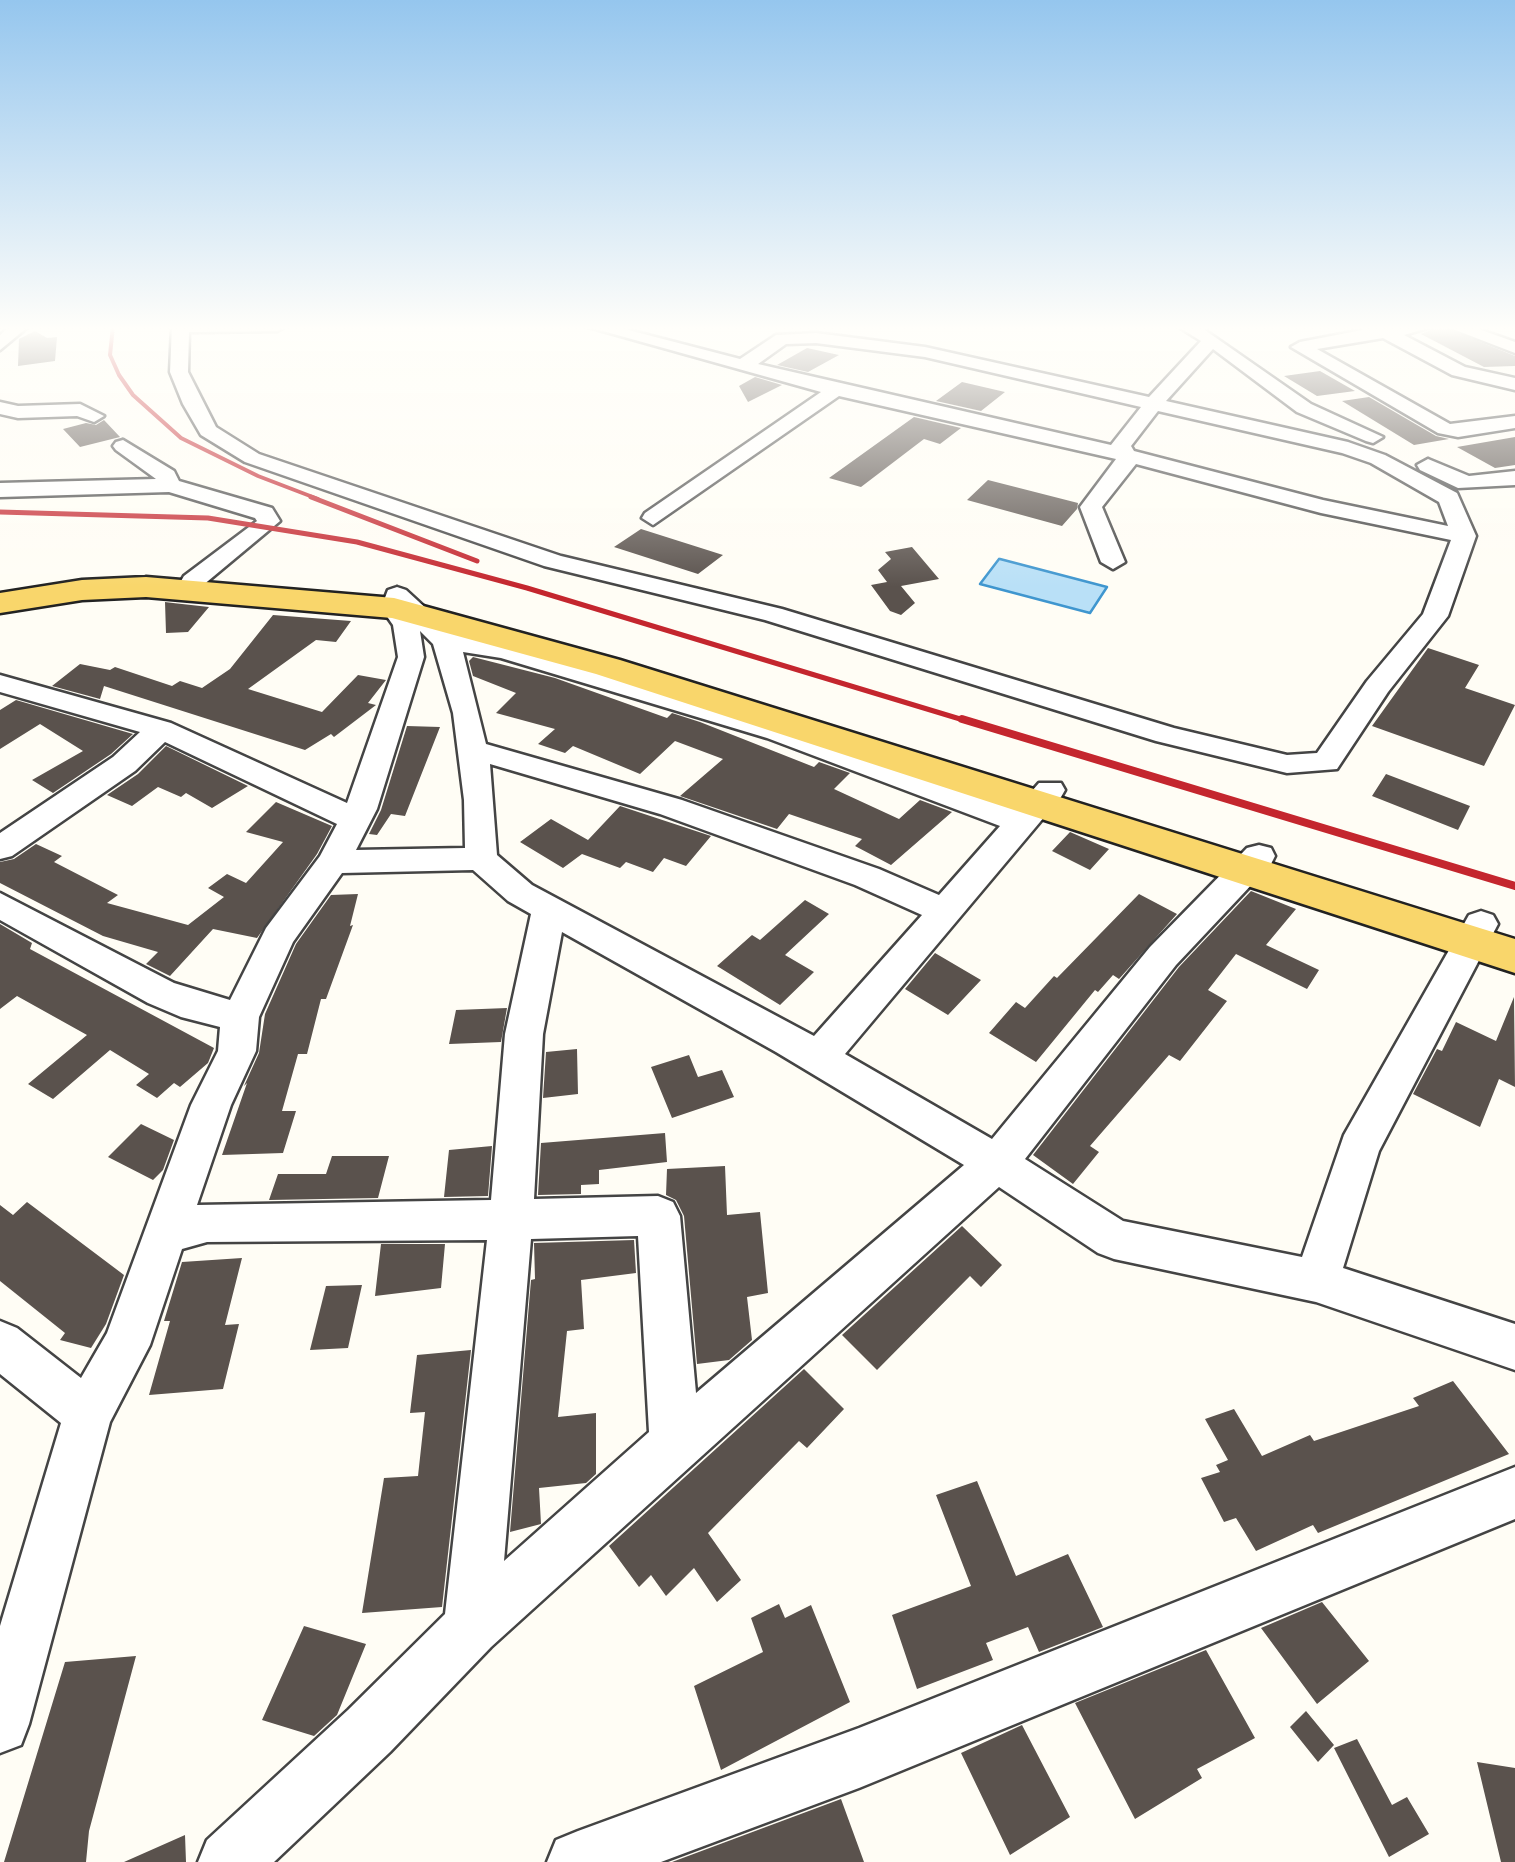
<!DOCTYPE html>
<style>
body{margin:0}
canvas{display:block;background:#fffdf5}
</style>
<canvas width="1515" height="1862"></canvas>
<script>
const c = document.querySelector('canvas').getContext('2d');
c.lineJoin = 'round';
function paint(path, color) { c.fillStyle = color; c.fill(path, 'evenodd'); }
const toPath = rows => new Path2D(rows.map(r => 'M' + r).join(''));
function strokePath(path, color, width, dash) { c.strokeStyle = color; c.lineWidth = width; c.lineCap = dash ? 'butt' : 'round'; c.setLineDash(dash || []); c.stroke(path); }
const water = toPath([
 [999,559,1000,559,1107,587,1090,613,980,584,999,559]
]);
paint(water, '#b9e0f7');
strokePath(water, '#3f96cf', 2.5);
paint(toPath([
 [1441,326,1515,356,1515,366,1484,367,1421,334],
 [35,331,47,338,57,337,55,361,18,366,19,339],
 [807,348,839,355,808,372,777,365],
 [1320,371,1355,391,1317,396,1284,376],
 [755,377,782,385,748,402,739,386],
 [962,382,1005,392,981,411,936,401],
 [1369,397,1436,436,1449,439,1414,445,1342,401],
 [914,417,961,428,940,444,924,439,861,487,829,478],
 [104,420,120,437,80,447,63,429,86,423,96,425],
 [1515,437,1515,465,1495,468,1457,447],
 [988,480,1078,503,1077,509,1062,526,967,500],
 [641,529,723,555,698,574,614,547],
 [912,547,939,579,901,586,915,603,901,615,890,611,871,585,887,582,878,570,891,559,885,552],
 [165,602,173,603,209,607,188,632,166,633],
 [273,615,351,621,336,642,316,640,248,689,322,712,358,675,386,680,368,703,376,705,334,737,331,734,305,750,104,686,100,699,52,686,80,664,110,670,115,667,172,686,180,681,202,688,230,669],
 [1428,648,1479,665,1465,688,1515,705,1484,766,1372,726],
 [473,657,555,678,667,718,672,713,700,722,814,767,819,762,850,773,834,789,899,819,920,800,952,812,891,865,855,846,862,839,789,814,777,829,680,796,723,759,675,741,640,774,573,746,565,753,538,744,555,729,496,713,516,693,473,676,469,661],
 [16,700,133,734,111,754,53,793,32,780,83,751,40,724,0,749,0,710],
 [407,726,440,727,405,816,391,814,377,835,369,834,381,810],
 [166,746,248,786,212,808,186,793,181,797,158,787,132,806,107,795,138,774],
 [1386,774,1470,806,1458,830,1372,796],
 [276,802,332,826,317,854,257,938,213,929,170,976,146,964,158,952,103,936,0,883,0,862,14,859,36,844,62,856,54,862,118,895,107,903,188,925,224,897,208,888,227,874,246,883,283,842,246,832],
 [620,806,711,836,686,866,664,858,653,872,626,862,620,868,582,854,563,868,520,842,551,819,588,840],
 [1070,832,1109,849,1090,870,1052,851],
 [1251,891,1296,909,1266,945,1319,970,1307,989,1236,954,1208,990,1227,1001,1180,1061,1169,1055,1090,1146,1099,1152,1073,1184,1033,1155,1179,967],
 [358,894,350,926,353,925,326,999,321,999,307,1054,298,1054,282,1111,296,1111,283,1153,222,1155,247,1083,244,1086,259,1053,265,1014,296,944,331,895],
 [1139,894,1177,914,1119,979,1113,975,1098,992,1095,990,1036,1062,989,1033,1016,1002,1025,1008,1054,976,1057,978],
 [805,900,829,914,785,955,814,972,780,1005,717,966,752,935,760,940],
 [0,924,32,943,30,949,214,1048,208,1063,180,1087,174,1083,157,1098,136,1085,149,1074,110,1050,53,1099,28,1084,87,1035,17,996,0,1009],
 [935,953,981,980,948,1015,905,989],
 [1514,997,1515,1087,1499,1079,1480,1127,1413,1094,1437,1049,1442,1051,1456,1022,1496,1041],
 [507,1008,501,1042,449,1044,456,1010],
 [577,1049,578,1094,543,1098,546,1052],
 [689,1055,698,1077,722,1070,734,1097,672,1118,651,1067],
 [141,1124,174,1140,163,1170,153,1180,108,1157],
 [665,1133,667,1162,599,1170,599,1184,581,1185,581,1194,538,1195,541,1143],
 [492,1146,488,1196,444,1197,449,1150],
 [332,1156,389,1156,378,1198,269,1200,278,1174,326,1174],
 [725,1166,727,1215,760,1212,768,1293,747,1297,752,1340,729,1360,697,1364,684,1216,676,1200,666,1195,667,1169],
 [27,1202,124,1275,106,1324,91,1348,60,1340,65,1333,0,1281,0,1205,13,1215],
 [962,1226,1002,1265,981,1287,970,1276,877,1370,842,1335],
 [634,1240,636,1273,581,1280,584,1329,567,1331,558,1417,596,1413,596,1474,586,1483,539,1488,541,1524,510,1532,531,1280,535,1279,534,1243],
 [381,1244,445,1244,441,1288,375,1296],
 [242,1258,225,1325,239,1324,223,1389,149,1395,170,1321,164,1321,182,1262],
 [362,1285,348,1348,310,1350,326,1286],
 [471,1350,442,1607,362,1613,384,1478,418,1476,425,1412,410,1413,417,1355],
 [804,1369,844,1409,807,1448,799,1441,708,1533,741,1580,717,1602,694,1568,666,1596,651,1575,639,1587,609,1546],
 [1453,1381,1509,1454,1318,1533,1313,1525,1256,1551,1236,1518,1224,1522,1201,1478,1220,1472,1216,1465,1228,1460,1205,1419,1234,1409,1262,1456,1310,1435,1314,1441,1419,1406,1413,1398],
 [977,1481,1016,1576,1068,1554,1103,1627,1039,1652,1028,1627,986,1643,993,1660,917,1689,892,1615,971,1586,936,1495],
 [1322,1602,1369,1661,1317,1704,1261,1628],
 [779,1604,785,1618,811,1605,850,1702,721,1770,694,1686,763,1652,751,1618],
 [304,1626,366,1644,337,1715,314,1736,262,1720],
 [1206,1650,1255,1738,1197,1769,1202,1778,1135,1819,1075,1703],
 [136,1656,89,1831,86,1862,4,1862,65,1662],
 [1306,1711,1334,1745,1318,1762,1290,1727],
 [1022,1725,1070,1817,1010,1855,961,1753],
 [1357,1739,1392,1805,1407,1797,1429,1834,1389,1857,1334,1748],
 [1477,1762,1515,1768,1515,1862,1501,1862],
 [841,1799,864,1862,672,1862],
 [185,1835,186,1862,124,1862]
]), '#5a524d');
const minor = toPath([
 [10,326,29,326,0,350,0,335,10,326],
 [172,326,286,326,277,331,189,332,188,372,216,427,259,454,561,556,782,609,1174,728,1287,755,1317,753,1367,681,1423,614,1451,540,1321,513,1136,464,1102,507,1125,562,1113,569,1101,562,1080,507,1116,459,839,396,653,525,642,518,645,513,821,392,585,326,613,326,740,359,776,335,816,333,925,347,1149,397,1201,341,1177,326,1199,326,1311,404,1383,437,1373,443,1366,441,1297,412,1213,349,1166,401,1348,442,1385,455,1457,493,1476,536,1448,616,1388,692,1337,769,1287,773,1156,741,765,620,544,566,245,462,201,435,183,404,170,372,172,326],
 [816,343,925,357,1141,407,1111,445,758,364,786,344,816,343],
 [1158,411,1342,453,1371,463,1439,502,1448,526,1323,500,1134,451,1131,446,1158,411],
 [1383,326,1434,326,1404,335,1465,367,1515,378,1515,390,1452,375,1383,338,1317,349,1450,424,1515,416,1515,428,1458,437,1438,433,1291,347,1300,342,1383,326],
 [1445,326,1470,326,1515,342,1515,353,1445,326],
 [0,402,18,406,80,404,104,416,94,422,77,416,18,418,0,414,0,402],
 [123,440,174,471,179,481,272,508,280,521,202,586,193,588,184,586,181,581,184,576,257,521,255,518,169,492,0,497,0,483,156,479,116,450,113,446,116,442,123,440],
 [1428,459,1469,476,1515,471,1515,485,1458,488,1420,470,1417,465,1428,459],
 [397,587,406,590,454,634,514,645,787,726,1016,809,1039,783,1061,783,1065,790,1061,797,845,1054,992,1139,1150,947,1247,848,1259,845,1271,848,1275,856,1271,864,1176,965,1025,1159,1123,1221,1302,1257,1344,1135,1469,915,1481,911,1493,915,1498,924,1379,1151,1343,1268,1515,1324,1515,1370,1316,1302,1114,1259,1098,1253,999,1187,491,1647,390,1752,274,1862,198,1862,207,1840,348,1710,445,1614,487,1240,207,1242,182,1249,150,1345,110,1422,29,1724,21,1745,0,1753,0,1626,61,1423,0,1374,0,1321,17,1328,81,1378,107,1333,191,1105,218,1051,220,1027,181,1017,148,1003,0,920,0,893,174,983,230,1000,266,928,320,856,337,824,165,742,135,771,12,856,0,859,0,833,113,757,140,732,0,692,0,675,171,723,347,803,398,657,393,625,381,608,388,590,397,587],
 [420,631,433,644,453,713,464,800,465,848,356,850,377,809,424,657,420,631],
 [463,652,501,658,767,738,1000,826,939,895,879,869,682,800,486,744,463,652],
 [490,764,660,814,855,885,922,915,814,1036,532,885,497,855,490,764],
 [473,870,508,901,531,914,505,1034,491,1200,197,1205,231,1105,256,1051,259,1017,293,942,342,873,473,870],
 [562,932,776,1052,964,1165,696,1393,680,1216,673,1202,658,1196,534,1199,543,1034,562,932],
 [638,1236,649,1432,504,1561,531,1239,638,1236],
 [1515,1467,1515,1519,859,1788,661,1862,547,1862,556,1840,578,1831,859,1728,1515,1467]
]);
const major = toPath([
 [146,577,394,598,620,660,1515,939,1515,973,596,674,392,618,146,597,82,600,0,613,0,593,82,580,146,577]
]);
strokePath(minor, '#444', 5);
strokePath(major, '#222', 5);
paint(minor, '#fff');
paint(major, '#f9d66b');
strokePath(toPath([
 [113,326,110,355,119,375,133,395,181,438,258,476,318,499]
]), '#c4262e', 4);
strokePath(toPath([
 [311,497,477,561],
 [0,512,208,518,357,542,527,588,970,722]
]), '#c4262e', 5);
strokePath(toPath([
 [962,719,1515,886]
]), '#c4262e', 8);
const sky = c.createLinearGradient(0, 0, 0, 587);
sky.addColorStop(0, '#95c6ee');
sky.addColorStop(0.56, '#fffefa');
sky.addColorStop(1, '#fffefa00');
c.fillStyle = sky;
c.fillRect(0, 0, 1515, 587);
</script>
